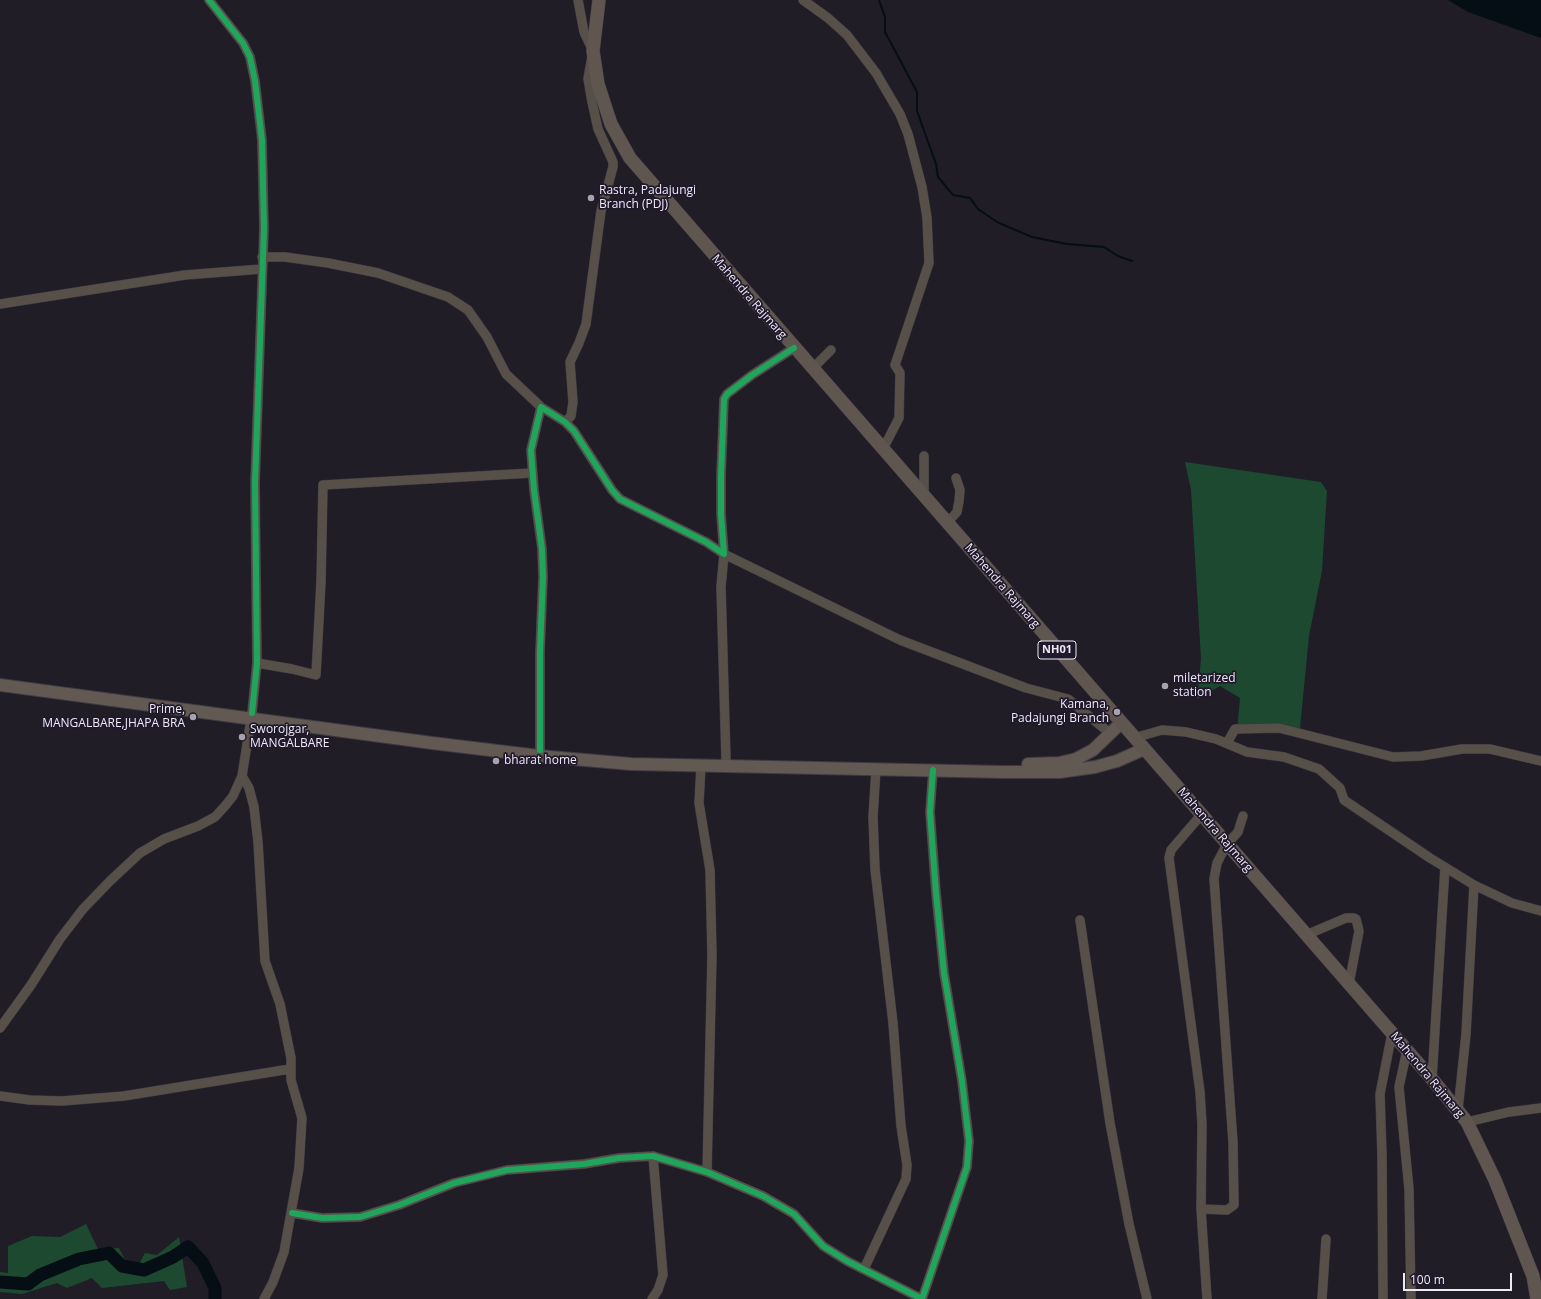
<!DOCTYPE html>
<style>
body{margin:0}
#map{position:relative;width:1541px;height:1299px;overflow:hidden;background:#211d27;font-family:"Open Sans",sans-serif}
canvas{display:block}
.scale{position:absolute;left:1403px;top:1273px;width:109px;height:18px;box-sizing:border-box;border:2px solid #ede9f6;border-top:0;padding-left:5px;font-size:12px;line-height:14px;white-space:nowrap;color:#ede9f6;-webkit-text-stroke:3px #20192b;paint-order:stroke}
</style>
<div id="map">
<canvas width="1541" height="1299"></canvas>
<div class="scale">100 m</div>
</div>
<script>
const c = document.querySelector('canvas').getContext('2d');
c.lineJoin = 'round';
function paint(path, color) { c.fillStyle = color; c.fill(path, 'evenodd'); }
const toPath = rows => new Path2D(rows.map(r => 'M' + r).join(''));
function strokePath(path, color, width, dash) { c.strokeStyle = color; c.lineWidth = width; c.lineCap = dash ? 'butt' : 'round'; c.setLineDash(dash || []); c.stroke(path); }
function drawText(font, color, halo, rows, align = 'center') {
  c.font = font + ' "Open Sans",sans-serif'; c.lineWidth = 3.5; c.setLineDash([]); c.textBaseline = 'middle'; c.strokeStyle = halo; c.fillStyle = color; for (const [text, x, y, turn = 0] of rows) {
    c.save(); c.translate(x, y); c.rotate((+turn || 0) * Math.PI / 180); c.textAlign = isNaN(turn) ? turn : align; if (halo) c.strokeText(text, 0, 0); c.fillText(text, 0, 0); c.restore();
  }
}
paint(toPath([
 [1185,462,1321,482,1327,491,1322,571,1309,636,1300,728,1237,731,1240,698,1220,686,1197,699,1201,659,1191,490],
 [86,1224,98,1249,119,1248,125,1260,139,1264,145,1253,157,1255,179,1237,187,1287,170,1290,164,1281,102,1288,92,1278,67,1288,57,1283,22,1294,0,1292,0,1272,8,1273,8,1246,32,1236,60,1237]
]), '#1c492f');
paint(toPath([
 [1448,0,1541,0,1541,38,1468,12]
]), '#050e14');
strokePath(toPath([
 [879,0,885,17,885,32,917,92,917,111,936,164,938,177,953,195,970,198,978,209,997,222,1032,237,1067,244,1104,247,1118,256,1132,261]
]), '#050e14', 2);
strokePath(toPath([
 [0,1282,28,1284,40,1275,79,1259,109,1253,122,1266,144,1270,173,1257,188,1247,203,1263,215,1288,215,1299]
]), '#050e14', 13);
const minor = toPath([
 [209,0,243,43,250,57,255,81,262,140,264,229,255,483,257,663,252,713],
 [803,0,828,18,847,35,876,73,900,114,908,134,922,187,927,218,929,263,895,365,900,373,899,418,883,449],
 [262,257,285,257,328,263,378,273,448,297,468,310,487,337,506,374,541,407],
 [0,304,185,275,262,269],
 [812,369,831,350],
 [565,422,571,416,573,402,570,362,579,343,586,324,601,211,613,167,613,162,598,129,592,102,588,79,593,51,584,32,578,0],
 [924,456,924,497],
 [947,523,957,512,959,501,960,490,956,478],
 [257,663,292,669,316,675,321,582,323,485,532,473],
 [1134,738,1162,730,1186,732,1216,739,1247,752,1284,757,1319,769,1340,788,1344,800,1430,858,1474,885,1512,903,1541,911],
 [1227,743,1235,729,1279,728,1393,757,1421,756,1462,749,1490,749,1541,761],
 [540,750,540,652,543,577,542,549,534,490,531,450,541,407,565,422,574,431,612,490,620,499,706,542,724,554,721,514,721,476,724,399,727,394,752,375,794,348],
 [726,760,721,587,724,554,900,640,1026,688,1068,699,1111,734],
 [701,766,699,803,710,870,712,955,707,1172],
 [242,776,249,788,254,807,258,842,265,961,280,1004,291,1058,291,1080,302,1118,299,1168,284,1252,273,1282,264,1299],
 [1201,815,1171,850,1169,858,1200,1092,1202,1124,1201,1209,1207,1299],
 [1080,920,1110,1123,1129,1224,1147,1299],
 [1306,935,1346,918,1354,918,1356,919,1359,931,1349,984],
 [0,1028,31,985,60,939,83,909,110,881,140,853,164,839,198,826,215,817,225,806,233,796,242,776,251,719],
 [1407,1050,1399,1087,1409,1189,1411,1299],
 [1432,1079,1445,867],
 [0,1096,30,1100,62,1101,124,1096,290,1069],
 [1458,1110,1466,1034,1474,885],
 [1467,1122,1509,1112,1541,1108],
 [1201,1209,1227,1210,1234,1205,1233,1142,1214,879,1217,863,1227,844,1238,832,1243,816],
 [292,1213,322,1218,360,1217,399,1205,454,1183,507,1170,584,1164,619,1158,653,1156,707,1172,763,1196,794,1214,823,1246,847,1261,922,1299],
 [864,1269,906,1179,907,1165,901,1126,893,1023,875,869,873,817,876,769],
 [652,1299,658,1290,663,1275,653,1156],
 [922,1299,967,1167,969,1141,962,1081,944,973,936,893,930,812,933,770],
 [1322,1299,1326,1239],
 [1383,1299,1382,1156,1380,1094,1392,1033]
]);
const major = toPath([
 [0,685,432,743,539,756,631,764,1003,772,1060,772,1095,767,1117,761,1144,749],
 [1028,764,1059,763,1076,759,1093,750,1121,723]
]);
const highway = toPath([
 [599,0,593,51,598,84,611,124,630,158,1432,1079,1467,1122,1495,1180,1533,1276,1537,1299]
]);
strokePath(minor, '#3e3a43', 10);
strokePath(major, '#3e3a43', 14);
strokePath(highway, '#3e3a43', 14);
strokePath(minor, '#575049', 9);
strokePath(major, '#625952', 12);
strokePath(highway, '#605650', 13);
strokePath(toPath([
 [209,0,243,43,250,57,255,81,262,140,264,229,255,483,257,663,252,713],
 [540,750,540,652,543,577,542,549,534,490,531,450,541,407,565,422,574,431,612,490,620,499,706,542,724,554,721,514,721,476,724,399,727,394,752,375,794,348],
 [292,1213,322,1218,360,1217,399,1205,454,1183,507,1170,584,1164,619,1158,653,1156,707,1172,763,1196,794,1214,823,1246,847,1261,922,1299],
 [922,1299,967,1167,969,1141,962,1081,944,973,936,893,930,812,933,770]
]), '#20a55d', 6);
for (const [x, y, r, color] of [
 [591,198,4,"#a6a2ae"],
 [1165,686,4,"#a6a2ae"],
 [1117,712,4,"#a6a2ae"],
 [193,717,4,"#a6a2ae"],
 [242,737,4,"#a6a2ae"],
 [496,761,4,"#a6a2ae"]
]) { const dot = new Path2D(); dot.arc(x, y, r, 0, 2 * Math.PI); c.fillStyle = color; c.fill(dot); strokePath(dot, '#20192b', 1.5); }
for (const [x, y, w] of [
 [1057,650,38]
]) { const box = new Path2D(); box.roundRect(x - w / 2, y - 9, w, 18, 3); c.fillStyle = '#20192b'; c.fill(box); strokePath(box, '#ede9f6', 1); }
drawText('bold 11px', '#ede9f6', null, [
 ["NH01",1057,650]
]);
drawText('12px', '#ede9f6', '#20192b', [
 ["Rastra, Padajungi",599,191],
 ["Branch (PDJ)",599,205],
 ["miletarized",1173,679],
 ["station",1173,693],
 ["Kamana,",1109,705,"right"],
 ["Padajungi Branch",1109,719,"right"],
 ["Prime,",185,710,"right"],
 ["MANGALBARE,JHAPA BRA",185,724,"right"],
 ["Sworojgar,",250,730],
 ["MANGALBARE",250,744],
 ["bharat home",504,761]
], 'left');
drawText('12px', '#ede9f6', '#20192b', [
 ["Mahendra Rajmarg",749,297,49],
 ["Mahendra Rajmarg",1002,586,49],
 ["Mahendra Rajmarg",1215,830,49],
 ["Mahendra Rajmarg",1427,1075,50]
]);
</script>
